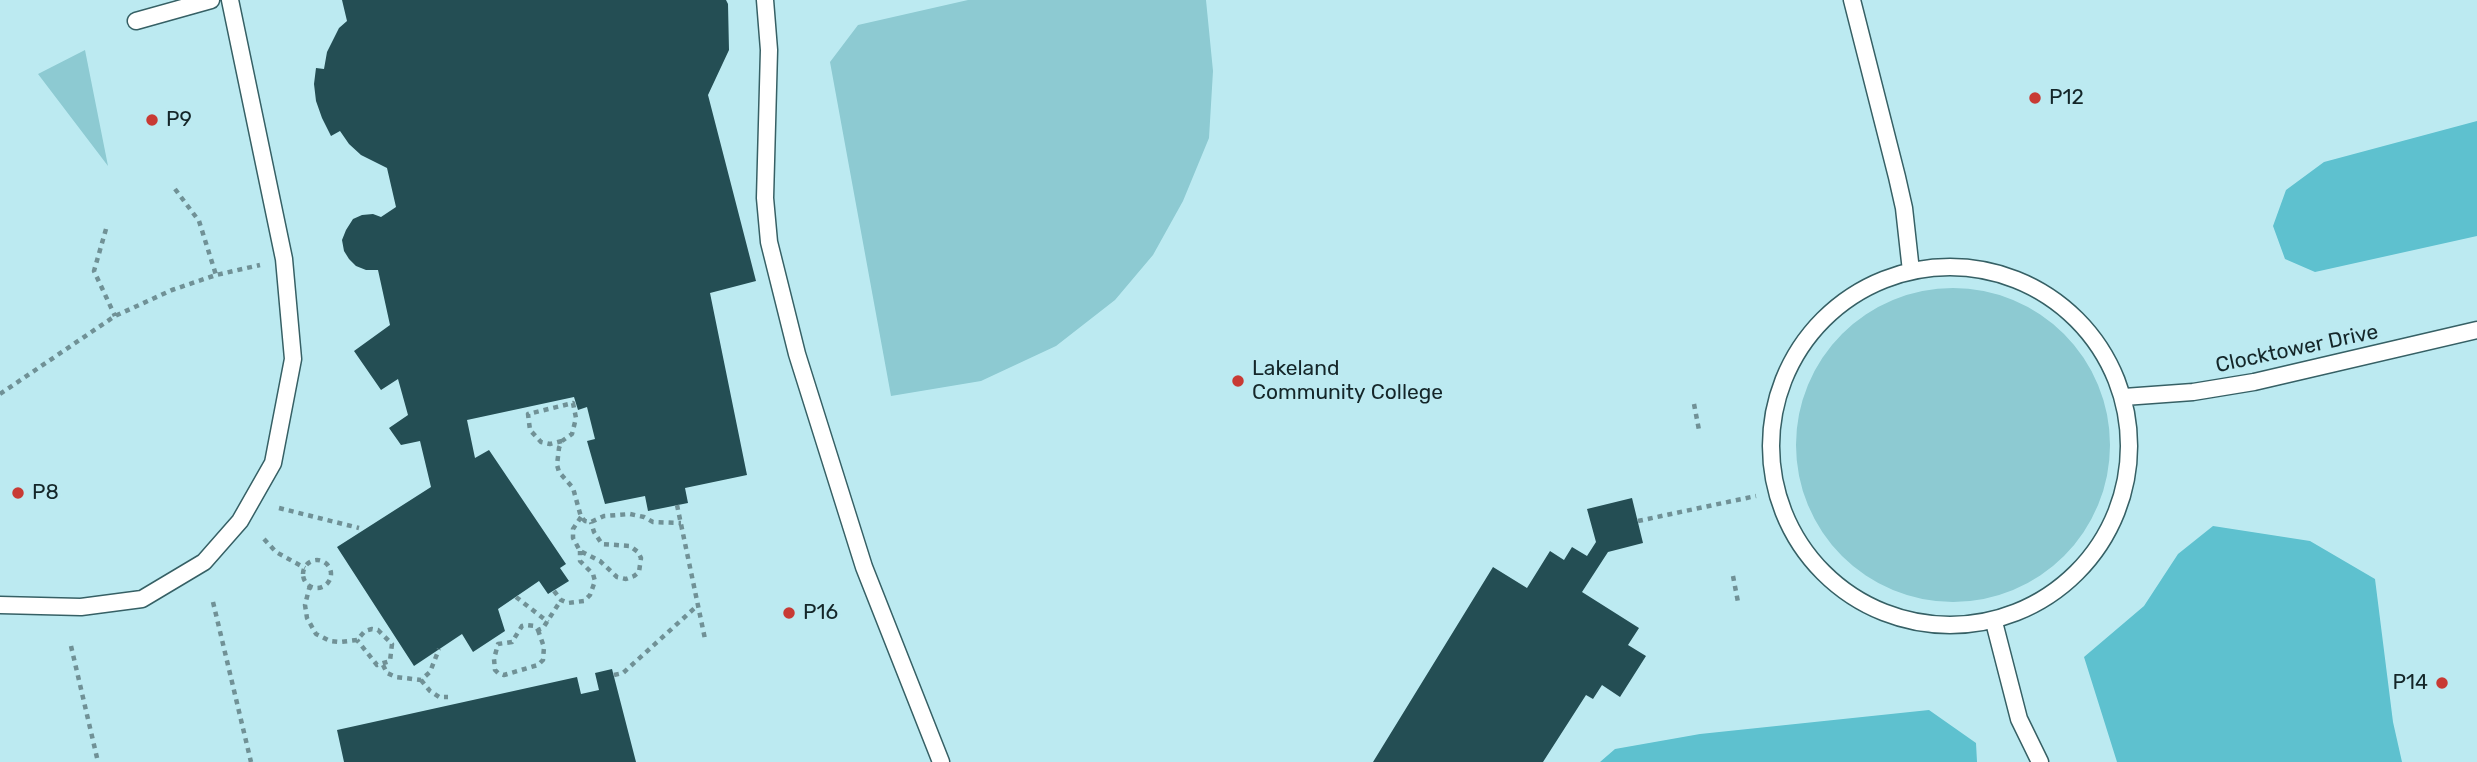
<!DOCTYPE html>
<style>
body{margin:0}
canvas{display:block;background:#bceaf1}
</style>
<canvas width="2477" height="762"></canvas>
<script>
const c = document.querySelector('canvas').getContext('2d');
c.lineJoin = 'round';
function paint(path, color) { c.fillStyle = color; c.fill(path, 'evenodd'); }
const toPath = rows => new Path2D(rows.map(r => 'M' + r).join(''));
function strokePath(path, color, width, dash) { c.strokeStyle = color; c.lineWidth = width; c.lineCap = dash ? 'butt' : 'round'; c.setLineDash(dash || []); c.stroke(path); }
function drawText(font, color, halo, rows, align = 'center') {
  c.font = font + ' Rubik,sans-serif'; c.lineWidth = 7; c.setLineDash([]); c.textBaseline = 'middle'; c.strokeStyle = halo; c.fillStyle = color; for (const [text, x, y, turn = 0] of rows) {
    c.save(); c.translate(x, y); c.rotate((+turn || 0) * Math.PI / 180); c.textAlign = isNaN(turn) ? turn : align; if (halo) c.strokeText(text, 0, 0); c.fillText(text, 0, 0); c.restore();
  }
}
paint(toPath([
 [968,0,1206,0,1213,71,1209,138,1183,201,1153,255,1115,300,1056,346,981,381,891,396,830,62,858,25],
 [85,50,108,166,38,74],
 '1796 445a157 157 0 1 1 314 0a157 157 0 1 1-314 0Z'
]), '#8dcad2');
paint(toPath([
 [2477,121,2477,236,2315,272,2285,259,2273,226,2286,190,2324,162],
 [2213,526,2310,541,2375,579,2393,722,2402,762,2117,762,2084,657,2144,606,2178,554],
 [1929,710,1976,743,1977,762,1600,762,1615,749,1700,734]
]), '#5ec1cf');
paint(toPath([
 [342,0,726,0,728,4,729,50,708,95,756,281,710,293,747,475,685,488,688,503,648,511,645,496,605,504,587,441,595,439,587,407,578,410,574,397,467,420,475,458,489,450,566,564,560,568,569,581,548,594,539,581,498,609,505,631,473,652,462,634,414,666,337,547,431,487,420,441,401,445,389,428,408,415,398,379,381,390,354,351,390,325,378,270,366,270,356,266,349,259,344,251,342,240,346,230,353,219,362,215,373,214,381,217,396,207,387,168,361,155,349,144,340,131,331,136,322,118,316,101,314,84,316,68,324,69,327,52,339,28,347,21],
 [1632,498,1643,543,1608,552,1582,592,1639,628,1628,645,1646,656,1620,697,1602,685,1593,699,1586,695,1543,762,1373,762,1493,567,1527,588,1550,551,1564,560,1572,547,1587,556,1596,542,1587,509],
 [612,669,636,762,344,762,337,730,577,677,581,694,599,690,595,673]
]), '#244e54');
const lane = toPath([
 [765,0,769,50,765,198,769,242,797,354,864,567,941,762],
 [1852,0,1897,177,1904,208,1911,271],
 [136,21,211,0],
 '1771 446a179 179 0 1 1 358 0a179 179 0 1 1-358 0Z',
 [2124,397,2193,392,2254,382,2477,330],
 [0,605,81,607,142,599,204,562,240,521,273,463,293,359,284,259,230,0],
 [1994,622,2019,719,2040,762]
]);
strokePath(lane, '#366065', 19);
strokePath(toPath([
 [175,189,199,221,216,275],
 [106,229,94,271,115,316],
 [0,394,115,316,172,290,216,275,260,265],
 [1694,404,1699,430],
 [562,441,550,444,541,442,530,430,528,414,573,403,576,418,572,434,562,441,559,448,557,465,559,472,573,488,581,517,585,521,591,522,604,516,630,514,644,517,653,522,681,523],
 [677,505,705,639],
 [279,508,359,528],
 [581,517,573,529,573,538,580,551,600,561,617,577,626,579,634,576,639,572,641,558,638,552,630,546,602,544,594,532,591,522],
 [1638,521,1756,496],
 [264,539,276,552,305,568],
 '303 574a14 14 0 1 1 28 0a14 14 0 1 1-28 0Z',
 [1733,576,1738,602],
 [310,585,305,605,307,618,316,634,330,641,340,642,357,640,365,631,372,629,378,630,392,644,390,661,377,665,357,640],
 [554,591,561,600,568,603,584,601,590,595,595,581,593,574,580,561,580,551],
 [516,597,548,622],
 [213,602,251,762],
 [538,630,544,647,543,660,538,665,504,675,498,673,495,670,494,659,498,644,512,642,522,626,526,625,535,626,538,630,543,628,561,600],
 [71,646,98,762],
 [383,665,387,673,396,677,421,680,430,672,439,649],
 [614,675,623,673,698,605],
 [421,680,430,691,439,697,448,697]
]), '#709196', 4.5, [5, 5]);
strokePath(lane, '#fff', 16);
for (const [x, y, r, color] of [
 [2035,98,7,"#c83a34"],
 [152,120,7,"#c83a34"],
 [1238,381,7,"#c83a34"],
 [18,493,7,"#c83a34"],
 [789,613,7,"#c83a34"],
 [2442,683,7,"#c83a34"]
]) { const dot = new Path2D(); dot.arc(x, y, r, 0, 2 * Math.PI); c.fillStyle = color; c.fill(dot); strokePath(dot, '#bceaf1', 2.5); }
drawText('21px', '#142629', '#bceaf1', [
 ["P12",2049,98],
 ["P9",166,120],
 ["Lakeland",1252,369],
 ["Community College",1252,393],
 ["P8",32,493],
 ["P16",803,613],
 ["P14",2428,683,"right"]
], 'left');
drawText('21px', '#142629', '#bceaf1', [
 ["Clocktower Drive",2297,349,-12]
]);
</script>
